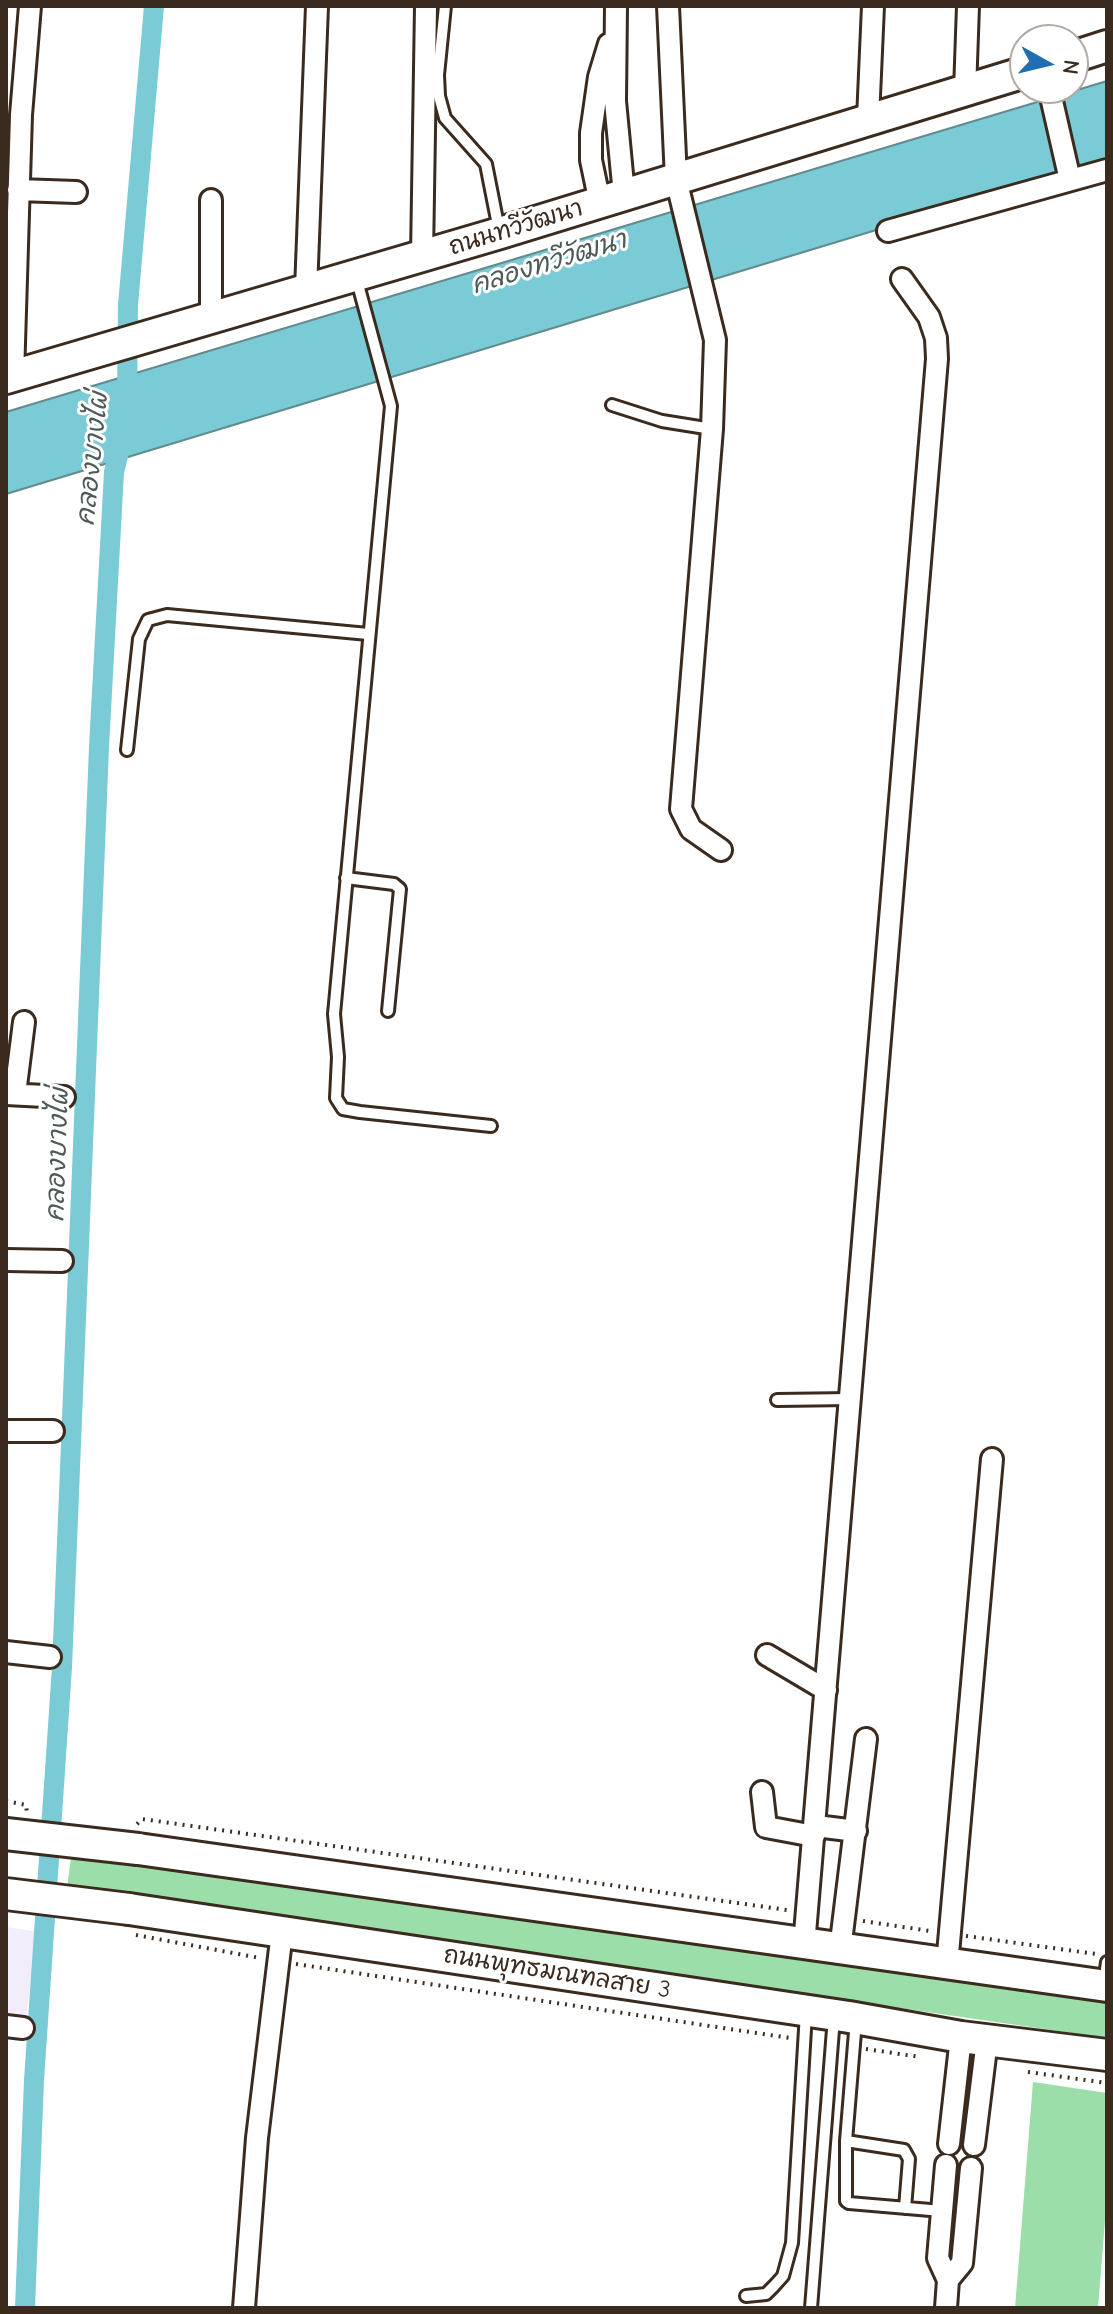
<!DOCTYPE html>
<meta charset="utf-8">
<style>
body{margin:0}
#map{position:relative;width:1113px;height:2314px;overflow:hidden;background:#fff;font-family:"Comic Neue",sans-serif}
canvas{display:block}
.frame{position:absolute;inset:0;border:8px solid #3b2a1e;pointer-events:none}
.north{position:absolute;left:1009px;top:24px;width:80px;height:80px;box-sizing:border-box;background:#fff;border:2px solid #b1aaa5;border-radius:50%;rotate:98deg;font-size:22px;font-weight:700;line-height:32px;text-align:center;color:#3b2a1e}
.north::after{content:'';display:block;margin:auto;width:28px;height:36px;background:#1f6fb2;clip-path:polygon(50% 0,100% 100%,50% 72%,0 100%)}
</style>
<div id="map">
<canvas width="1113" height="2314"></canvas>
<div class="frame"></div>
<div class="north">N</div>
</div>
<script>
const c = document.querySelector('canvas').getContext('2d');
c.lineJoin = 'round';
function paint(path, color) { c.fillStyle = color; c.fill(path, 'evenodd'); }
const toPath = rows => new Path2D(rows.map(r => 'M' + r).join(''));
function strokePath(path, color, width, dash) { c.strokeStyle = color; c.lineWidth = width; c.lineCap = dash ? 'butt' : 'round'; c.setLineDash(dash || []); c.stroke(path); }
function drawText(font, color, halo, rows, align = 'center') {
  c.font = font + ' "Comic Neue","Playpen Sans Thai",sans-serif'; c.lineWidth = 6; c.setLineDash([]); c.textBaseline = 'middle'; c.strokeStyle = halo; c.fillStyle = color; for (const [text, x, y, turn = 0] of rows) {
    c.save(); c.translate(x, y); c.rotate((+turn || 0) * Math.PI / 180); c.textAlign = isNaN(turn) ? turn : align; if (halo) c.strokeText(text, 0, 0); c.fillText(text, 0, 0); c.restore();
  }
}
paint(toPath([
 [6,1927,38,1932,23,2038,6,2036]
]), '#f2edfb');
paint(toPath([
 [72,1850,1107,1996,1107,2038,67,1888],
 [1033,2082,1107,2093,1107,2196,1098,2308,1015,2308]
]), '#9cdea9');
const water = toPath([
 [1107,81,1107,160,6,494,6,412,1107,81]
]);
paint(water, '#7bcbd6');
strokePath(water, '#618b8c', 2);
strokePath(toPath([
 [127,401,128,305,154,6],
 [25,2308,34,2080,62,1667,99,747,114,472,123,436]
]), '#7bcbd6', 20);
const service = toPath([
 [445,6,438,75,439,96,445,118,486,164,499,230],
 [356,277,391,406,334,1014,338,1057,336,1098,343,1109,360,1112,491,1126],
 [612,405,662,421,712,429],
 [127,750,139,639,148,620,167,615,368,634],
 [346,878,394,884,400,889,388,1011],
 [777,1400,851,1399],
 [1104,1984,1107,1962],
 [846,2141,856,2020],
 [905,2208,909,2159,904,2150,846,2141,846,2201,849,2203,942,2211],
 [746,2296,766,2294,774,2286,783,2276,792,2243,806,2013],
 [811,2308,834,2017]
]);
const minor = toPath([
 [616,6,615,101,624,195],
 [668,6,676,179,715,340,712,429,681,809,691,829,721,850],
 [1049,88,1070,180],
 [965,91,968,6],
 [868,119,873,6],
 [18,190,76,192],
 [600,203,591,160,591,133,599,77,609,44],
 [888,231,1107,170],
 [422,256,426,6],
 [306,290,317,6],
 [211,318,211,200],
 [13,376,21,115,30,6],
 [6,1094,64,1097],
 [15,1094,24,1022],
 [6,1260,62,1261],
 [6,1431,53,1431],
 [6,1652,50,1657],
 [767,1655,826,1690],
 [762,1792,766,1827,814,1836],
 [816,1826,856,1831],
 [804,1945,937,359,936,338,929,317,902,279],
 [840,1950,866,1739],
 [947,1965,992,1459],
 [6,2026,23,2028],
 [949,2144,961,2037],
 [974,2145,987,2040],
 [946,2165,938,2258,948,2280,946,2308],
 [948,2280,962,2263,971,2168],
 [244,2308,257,2138,282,1932]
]);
const secondary = toPath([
 [1073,57,1107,46],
 [6,378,500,233,1025,72],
 [138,1849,1107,1986],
 [129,1909,849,2017,961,2037,1107,2055]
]);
strokePath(service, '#3b2a1e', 16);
strokePath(minor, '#3b2a1e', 26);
strokePath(secondary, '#3b2a1e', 36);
strokePath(toPath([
 [6,1801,26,1805,27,1813],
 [137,1824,142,1819,787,1910],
 [863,1921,930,1931],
 [136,1935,260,1958],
 [966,1936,1096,1954],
 [296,1964,790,2038],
 [866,2049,920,2057],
 [1028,2072,1107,2083]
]), '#3b2a1e', 4, [2, 6]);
strokePath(service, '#fff', 10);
strokePath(minor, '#fff', 20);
strokePath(secondary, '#fff', 30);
const secondaryBridge = toPath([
 [6,1834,138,1849],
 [6,1894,129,1909]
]);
strokePath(secondaryBridge, '#3b2a1e', 36, []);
strokePath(secondaryBridge, '#fff', 30);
drawText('24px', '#3b2a1e', '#fff', [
 ["ถนนทวีวัฒนา",516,228,-17],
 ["ถนนพุทธมณฑลสาย 3",557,1973,9]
]);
drawText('italic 26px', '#4e5a55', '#fff', [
 ["คลองทวีวัฒนา",549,263,-17],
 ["คลองบางไผ่",93,459,-84],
 ["คลองบางไผ่",58,1155,-88]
]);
</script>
